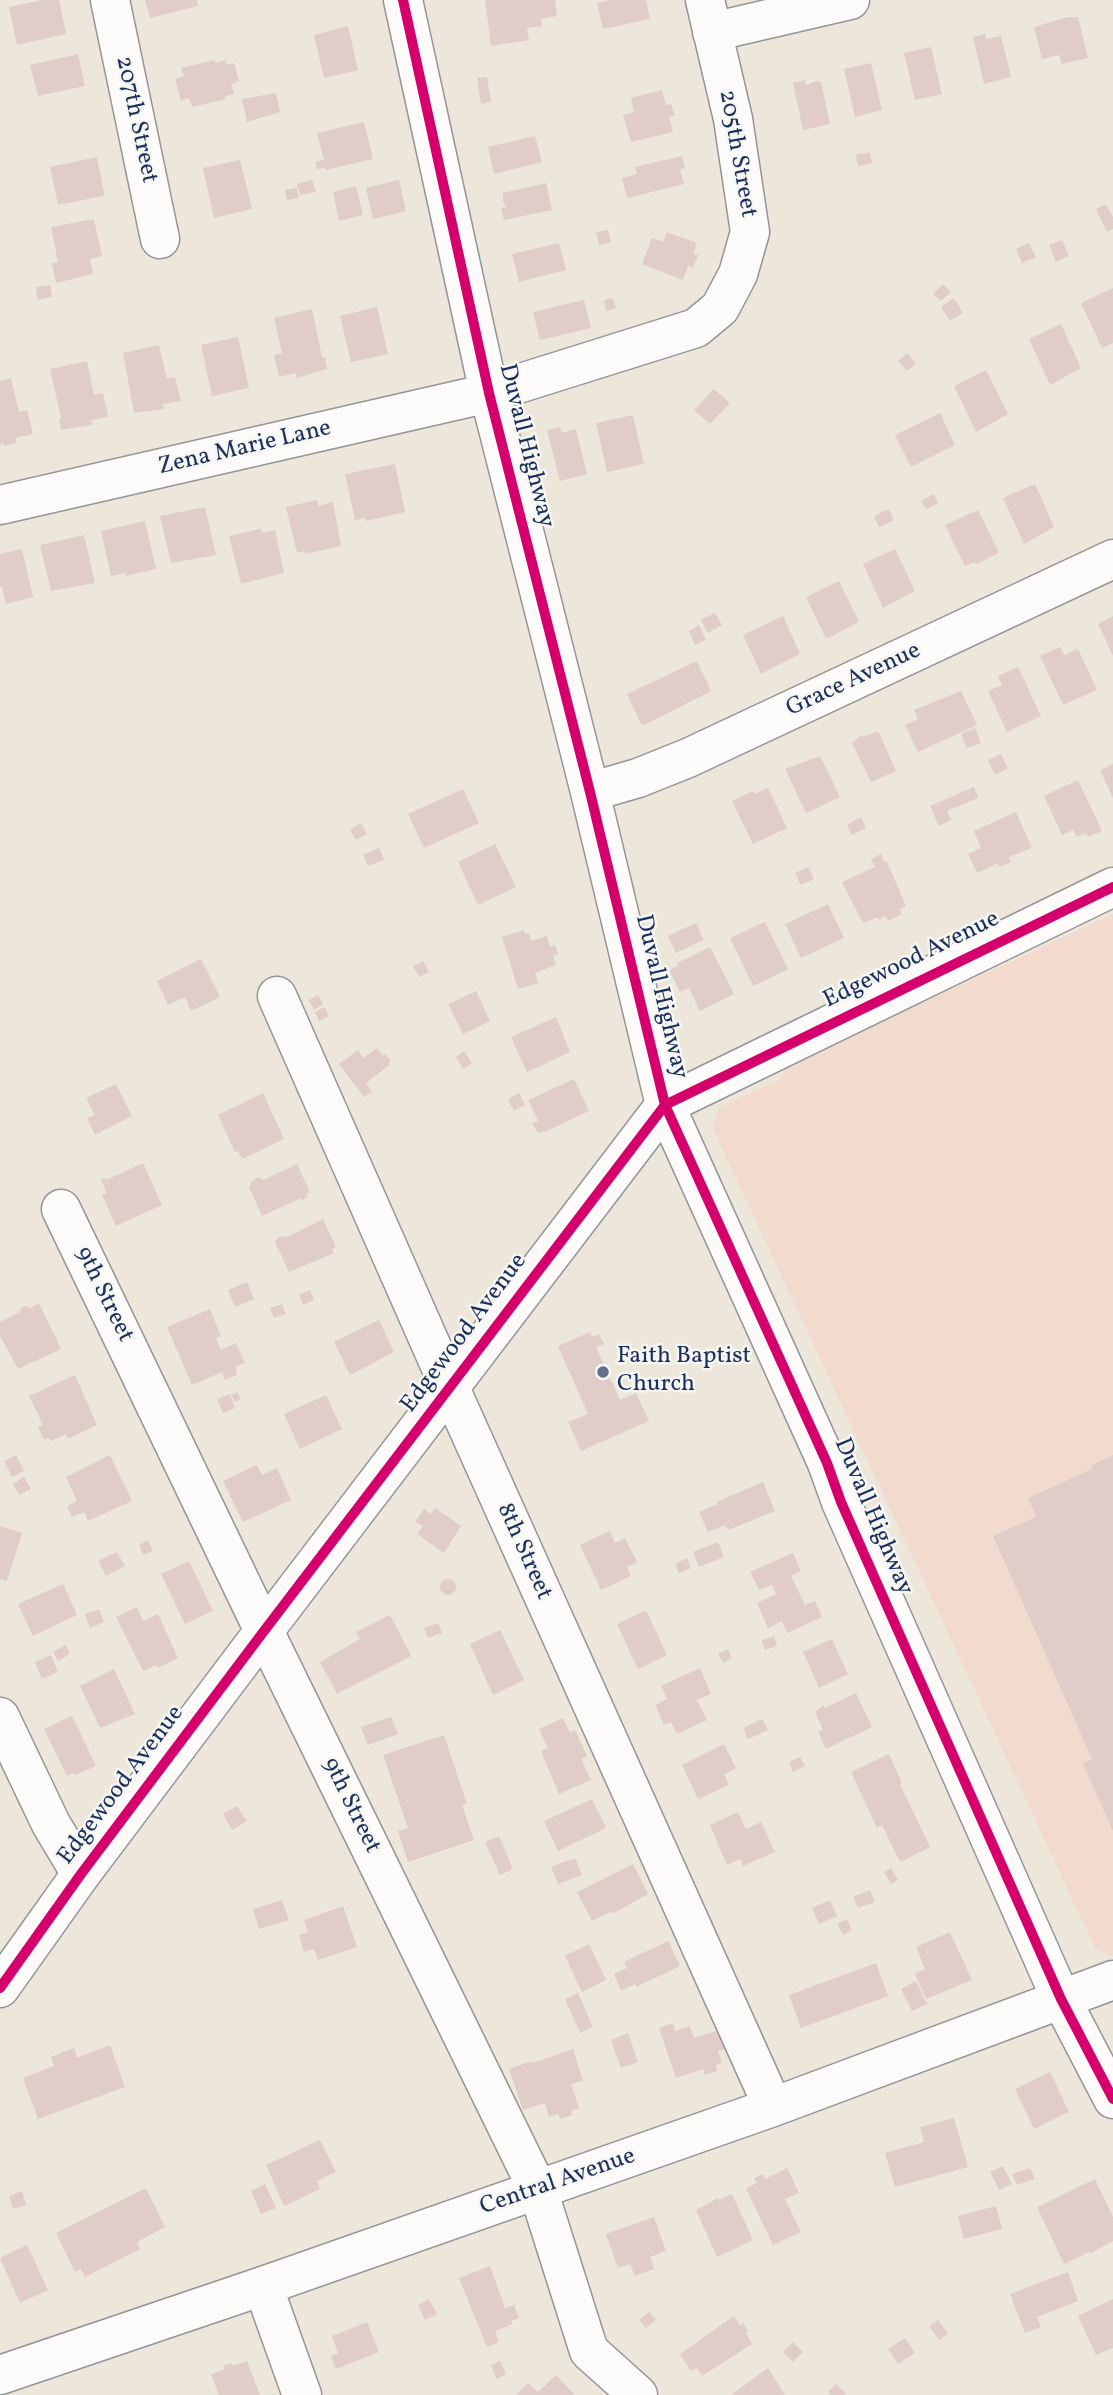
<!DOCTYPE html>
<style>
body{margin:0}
canvas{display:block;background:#ece6db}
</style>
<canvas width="1113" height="2395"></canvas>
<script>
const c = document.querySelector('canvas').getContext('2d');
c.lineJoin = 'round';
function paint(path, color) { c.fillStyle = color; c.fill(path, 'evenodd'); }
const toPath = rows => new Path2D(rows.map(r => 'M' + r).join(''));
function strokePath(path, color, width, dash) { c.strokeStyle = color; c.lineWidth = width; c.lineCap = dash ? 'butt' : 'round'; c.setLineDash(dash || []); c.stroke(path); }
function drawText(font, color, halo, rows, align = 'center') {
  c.font = font + ' Vollkorn,serif'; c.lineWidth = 5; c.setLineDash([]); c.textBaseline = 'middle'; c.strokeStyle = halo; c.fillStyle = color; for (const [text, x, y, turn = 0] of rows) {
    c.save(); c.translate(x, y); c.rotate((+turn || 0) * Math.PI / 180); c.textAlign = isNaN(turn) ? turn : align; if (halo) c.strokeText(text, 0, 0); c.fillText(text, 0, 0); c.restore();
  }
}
paint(toPath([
 [1113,914,1113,1955,1112,1956,1095,1948,712,1127,719,1107,781,1079,787,1066]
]), '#f2dbce');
paint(toPath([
 [42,0,59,0,66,34,17,45,9,7],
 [145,0,197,0,198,6,150,18],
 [485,0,555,0,557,16,541,19,542,26,527,28,529,40,491,46],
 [610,0,646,0,650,19,603,29,597,3],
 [1068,17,1078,17,1088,58,1062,64,1059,55,1042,59,1034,27],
 [348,26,358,70,324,78,314,35],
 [985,34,986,39,1001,36,1011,77,984,84,973,37],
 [931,47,942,94,915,100,904,53],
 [78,54,85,86,38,96,30,65],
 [214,60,215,63,225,60,227,65,234,63,239,81,231,84,234,94,225,96,226,99,192,107,189,98,181,101,175,79,184,76,181,68],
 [871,63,882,110,855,117,844,69],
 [487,77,491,102,481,104,477,78],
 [805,80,806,85,817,81,821,82,830,124,803,130,793,83],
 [662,90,666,105,671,104,675,116,669,117,673,132,631,142,623,115,634,112,631,98],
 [276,93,280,112,247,122,242,99],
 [364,122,373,159,326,170,325,168,317,169,315,162,324,160,317,133],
 [535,136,542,162,494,174,488,147],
 [870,152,872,163,858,166,856,155],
 [682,156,685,168,680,169,684,184,627,198,622,178,637,174,635,167],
 [97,157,104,193,103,196,58,205,50,167],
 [240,160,252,209,214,218,203,168],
 [312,180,316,192,300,195,297,184],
 [399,180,406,211,373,219,366,188],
 [546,183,552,210,504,220,501,208,507,207,503,202,503,193],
 [356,186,363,215,339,221,333,192],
 [297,188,299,198,287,200,285,190],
 [1106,204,1113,217,1113,229,1107,232,1096,209],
 [94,219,102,256,90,259,93,274,56,283,52,263,58,262,51,227],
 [608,230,611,242,599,245,596,232],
 [667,232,697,243,693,254,698,255,693,268,688,266,683,280,642,264,652,238,663,242],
 [1062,240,1069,256,1056,262,1049,245],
 [559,243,566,270,519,282,512,254],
 [1029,243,1036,257,1022,263,1016,249],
 [943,284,951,292,941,301,933,294],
 [50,285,52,297,38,300,36,287],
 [1113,288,1113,343,1102,348,1081,303],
 [613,298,616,308,606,311,604,300],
 [954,298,963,313,950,321,941,307],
 [584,300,591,328,540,340,533,312],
 [377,307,388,354,351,362,340,316],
 [312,309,322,357,325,357,327,369,297,378,296,373,279,377,274,355,282,353,274,318],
 [1061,324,1081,368,1050,385,1029,339],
 [238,337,249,388,212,396,201,345],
 [159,345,167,379,175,377,181,401,163,404,164,409,134,413,123,353],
 [907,353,916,363,907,371,898,361],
 [87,361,94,395,103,393,108,417,91,420,92,425,61,430,59,419,61,418,50,369],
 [986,370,1008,414,976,432,954,386],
 [11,378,19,412,27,410,33,434,15,438,17,443,4,446,4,443,0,444,0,381],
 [714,389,730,403,710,424,694,410],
 [940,413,955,445,911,467,895,435],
 [633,415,644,464,607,472,596,423],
 [560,427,562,433,576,429,587,474,560,481,547,430],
 [395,464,405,512,366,521,365,518,355,520,345,474],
 [1035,484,1054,527,1024,544,1003,498],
 [934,494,938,503,926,509,921,501],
 [317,500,319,506,333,502,341,546,305,554,304,551,297,553,286,507],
 [205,507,216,555,171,563,160,516],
 [889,509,894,520,879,527,874,516],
 [978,510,999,553,976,564,975,562,965,566,945,525],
 [145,521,156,569,126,576,125,573,111,576,101,531],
 [261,529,262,533,275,530,284,573,241,584,229,536],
 [84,535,95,583,51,591,40,545],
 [22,549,33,597,6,604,2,586,0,587,0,554],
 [895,549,915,591,883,608,863,564],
 [839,581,859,622,826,639,806,597],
 [715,613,722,625,708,633,701,620],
 [783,616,800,654,761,674,743,635],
 [1113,616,1113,656,1098,624],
 [699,625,706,640,695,645,689,631],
 [1060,647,1064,655,1078,649,1097,690,1063,705,1040,656],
 [697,661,711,691,642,726,627,694],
 [1018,667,1041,716,1007,732,988,691,1002,685,998,676],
 [961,691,977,725,918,752,905,725,918,719,914,710],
 [975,728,981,743,967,748,961,734],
 [878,731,896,771,871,782,852,743,861,735,864,737],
 [1001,754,1008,768,995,775,988,760],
 [820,756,840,797,806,813,785,769],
 [1113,764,1113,798,1100,770],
 [1078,780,1102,831,1088,837,1086,833,1077,837,1073,830,1062,835,1044,796],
 [974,787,978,798,947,811,951,820,939,826,930,806],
 [768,788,787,828,753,844,732,801,753,791,755,794],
 [463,789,479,823,424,848,408,814],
 [1016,812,1032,848,1009,857,1011,862,1007,864,999,867,998,863,977,873,968,854,981,848,974,831],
 [861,817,866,828,852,835,847,825],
 [361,823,367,834,356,840,350,829],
 [495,844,516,887,478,905,458,862],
 [379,848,384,860,368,866,363,855],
 [881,854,884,861,887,862,906,906,900,909,902,914,888,921,885,916,878,920,877,917,863,923,842,882,875,867,871,859],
 [808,867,814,879,801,885,795,873],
 [828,904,844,938,801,958,785,924],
 [765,922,788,969,753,986,730,938],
 [696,923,704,940,676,953,668,936],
 [524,930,525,934,529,933,531,941,547,936,550,947,555,945,558,954,553,956,556,965,535,973,538,983,518,989,502,937],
 [710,947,734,994,700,1011,689,988,680,992,669,970,678,966,677,963],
 [201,959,220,997,191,1011,185,997,168,1005,157,981],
 [423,961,429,972,419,977,413,966],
 [476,991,490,1021,463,1034,448,1004],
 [318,995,323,1004,314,1010,309,1000],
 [324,1007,329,1016,319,1021,315,1012],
 [556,1017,570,1052,527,1072,511,1037],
 [377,1048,383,1056,385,1054,391,1061,388,1064,389,1065,366,1083,372,1092,364,1097,339,1064,358,1050,363,1058],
 [464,1051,472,1063,463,1069,456,1057],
 [574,1079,589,1111,545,1132,544,1131,538,1133,532,1123,538,1121,528,1100],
 [116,1084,132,1116,95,1135,87,1118,95,1115,86,1098],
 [263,1093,284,1139,242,1159,238,1151,235,1152,218,1115],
 [519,1093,525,1105,514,1111,508,1099],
 [143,1163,162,1205,116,1226,102,1195,107,1193,101,1180,105,1178,106,1180],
 [297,1164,310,1192,306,1194,308,1197,302,1200,301,1198,262,1216,249,1187,252,1181,259,1177,263,1180],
 [323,1219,336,1247,332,1249,334,1253,289,1272,275,1242,279,1237,289,1236],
 [247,1282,254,1299,235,1307,228,1290],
 [310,1290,314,1300,303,1305,299,1295],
 [39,1303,61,1349,18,1369,0,1336,0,1322,20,1312,21,1308,25,1306,30,1308],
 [282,1304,286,1314,274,1318,270,1308],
 [210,1309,221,1336,216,1338,221,1350,236,1343,245,1363,236,1366,237,1375,225,1380,222,1372,192,1385,167,1327],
 [379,1320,394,1352,350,1375,334,1342],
 [590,1332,592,1337,599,1334,604,1344,596,1347,620,1400,636,1393,649,1421,581,1451,568,1422,588,1414,558,1346],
 [75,1375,97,1425,68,1439,66,1434,51,1441,49,1438,44,1440,38,1427,43,1425,29,1396],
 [237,1392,241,1399,235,1402,231,1395],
 [230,1394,235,1408,223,1413,217,1399],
 [326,1395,342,1429,300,1449,284,1414],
 [16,1455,24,1471,12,1477,4,1461],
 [110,1455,132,1501,88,1521,84,1512,72,1517,67,1506,77,1501,66,1477],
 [1113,1455,1113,1831,1083,1764,1092,1759,993,1536,1036,1517,1028,1498,1092,1469,1092,1465],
 [257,1465,262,1475,277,1468,291,1500,243,1522,223,1481],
 [24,1477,31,1489,19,1495,13,1484],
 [763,1482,775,1511,728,1530,725,1525,708,1532,699,1512,718,1504,716,1502],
 [435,1508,461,1526,444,1553,417,1534,423,1526,415,1522,424,1509,431,1514],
 [0,1526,22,1533,7,1581,0,1579],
 [610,1531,615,1543,625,1538,637,1562,627,1567,631,1576,601,1590,580,1545],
 [148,1540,153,1551,143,1555,139,1545],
 [718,1542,724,1557,699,1567,693,1552],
 [117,1552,125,1566,106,1576,98,1561],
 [793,1553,801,1571,791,1576,805,1605,815,1601,822,1617,787,1633,782,1621,768,1628,757,1603,776,1594,772,1585,759,1590,750,1572],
 [687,1558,691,1568,679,1573,675,1564],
 [189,1561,213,1611,185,1624,161,1574],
 '440 1587a8 8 0 1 1 16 0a8 8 0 1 1-16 0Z',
 [63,1584,77,1615,33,1636,18,1604],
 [137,1607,143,1621,158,1614,178,1658,157,1668,156,1665,143,1671,116,1617],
 [99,1609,104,1622,90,1628,85,1614],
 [646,1610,667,1655,638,1669,617,1624],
 [390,1615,411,1656,337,1694,320,1662,360,1639,356,1632],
 [438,1623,442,1633,428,1638,424,1628],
 [500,1630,524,1680,493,1695,470,1644],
 [774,1636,777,1646,765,1650,762,1640],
 [832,1639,848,1674,819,1688,803,1652],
 [66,1645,70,1654,58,1661,53,1652],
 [728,1649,732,1658,723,1663,718,1654],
 [51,1655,58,1672,42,1679,35,1662],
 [700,1668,711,1694,697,1700,707,1720,677,1734,671,1722,664,1725,655,1705,667,1699,661,1686],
 [114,1669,135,1714,100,1728,80,1686],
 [856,1693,872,1727,826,1749,818,1732,823,1730,815,1712,823,1705,825,1708],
 [72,1716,96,1766,75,1775,74,1773,67,1776,44,1729],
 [391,1717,398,1734,368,1745,361,1727],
 [563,1718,570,1732,575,1730,587,1756,581,1759,591,1780,559,1794,541,1751,548,1748,539,1729],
 [762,1719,768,1730,748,1739,743,1728],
 [444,1735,467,1804,462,1805,474,1840,408,1862,398,1831,408,1828,383,1755],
 [724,1744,736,1768,724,1774,729,1785,698,1799,682,1765],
 [889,1754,902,1783,900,1784,930,1847,900,1862,882,1825,877,1828,851,1772],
 [800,1757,805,1766,793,1772,789,1762],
 [592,1799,606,1828,558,1851,544,1821],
 [237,1806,247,1821,232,1830,223,1814],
 [738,1812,746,1829,761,1822,775,1852,743,1866,740,1859,727,1865,710,1825],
 [499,1836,513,1869,500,1875,485,1842],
 [575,1858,582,1875,558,1884,551,1867],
 [633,1864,648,1894,614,1913,613,1911,592,1921,577,1892],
 [891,1868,898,1880,891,1884,884,1872],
 [870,1890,875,1902,858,1908,853,1897],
 [282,1900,289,1920,259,1929,253,1909],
 [830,1900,837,1916,819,1924,812,1908],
 [343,1906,357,1947,318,1960,314,1949,304,1952,299,1935,308,1932,304,1920],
 [847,1919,852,1930,843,1935,837,1924],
 [950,1932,972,1980,926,1999,915,1974,925,1969,916,1947],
 [668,1941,680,1966,636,1987,635,1984,621,1991,614,1974,627,1968,624,1962],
 [589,1944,606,1980,582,1992,565,1956],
 [876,1963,888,1996,801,2028,789,1995],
 [916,1981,927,2004,912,2011,901,1989],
 [578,1993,593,2027,580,2033,565,1999],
 [673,2023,675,2031,690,2026,694,2038,719,2030,725,2049,718,2051,722,2063,716,2065,717,2071,705,2075,703,2069,676,2078,659,2028],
 [628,2033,638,2062,621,2068,611,2040],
 [110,2045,125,2087,38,2119,23,2078,54,2066,51,2057,58,2054,74,2048,77,2058],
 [573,2049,583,2081,571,2084,579,2108,571,2111,572,2115,560,2119,558,2114,549,2117,545,2103,523,2110,509,2069,532,2061,533,2063],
 [1050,2072,1069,2112,1034,2129,1015,2089],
 [954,2118,968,2167,895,2187,885,2153,924,2142,920,2127],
 [320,2140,336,2172,317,2181,320,2189,284,2206,266,2165],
 [1003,2166,1012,2184,999,2190,990,2172],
 [787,2168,799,2193,785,2199,801,2232,773,2245,746,2188,757,2183,754,2178,763,2174,765,2179],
 [1030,2168,1035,2179,1017,2185,1012,2174],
 [1095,2179,1113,2217,1113,2241,1091,2253,1089,2252,1064,2264,1037,2207],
 [265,2184,276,2208,261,2214,251,2191],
 [146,2188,165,2227,137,2242,140,2249,85,2277,81,2269,75,2272,56,2233],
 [22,2191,26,2205,13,2209,9,2196],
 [732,2194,753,2240,717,2257,696,2210,718,2198,719,2200],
 [996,2206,1002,2229,964,2239,958,2216],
 [654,2217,666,2251,650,2257,654,2269,635,2276,630,2264,618,2268,606,2234],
 [27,2245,48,2290,20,2303,0,2258],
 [490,2266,505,2308,514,2305,519,2318,511,2321,512,2324,495,2331,499,2342,487,2347,459,2278],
 [1068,2272,1078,2301,1037,2317,1041,2327,1025,2333,1010,2294],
 [429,2299,437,2314,425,2320,418,2305],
 [1113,2299,1113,2348,1096,2355,1078,2316],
 [649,2312,656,2320,646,2328,639,2320],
 [734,2316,740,2326,743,2323,748,2331,746,2333,752,2344,702,2376,697,2368,691,2371,680,2354],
 [938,2320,948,2334,939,2340,929,2326],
 [367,2322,379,2352,336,2369,331,2356,338,2353,332,2336],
 [905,2338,915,2353,898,2364,888,2349],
 [793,2342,803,2352,793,2362,783,2352],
 [247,2361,260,2395,219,2395,211,2374,225,2369,223,2366,232,2363,233,2366],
 [500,2361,506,2374,497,2379,491,2365],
 [768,2368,785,2395,731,2395],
 [556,2375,575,2395,516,2395,528,2383,538,2392],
 [836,2384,846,2393,844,2395,831,2395,828,2392]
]), '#e1cdc7');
const minor = toPath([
 [110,0,160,239],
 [403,0,489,393,590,792,665,1105,827,1463,841,1502,1061,1999,1113,2099],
 [712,32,850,0],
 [0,505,489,393,696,328,720,308,738,274,750,232,733,119,705,0],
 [590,792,638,778,688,758,1113,559],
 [277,996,450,1388,773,2107],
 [61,1209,264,1631,538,2190,589,2351,638,2395],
 [0,1717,51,1824,81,1874],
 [0,1988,81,1874,264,1631,665,1105,1113,887],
 [263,2286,302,2395],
 [0,2375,263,2286,773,2107,1113,1980]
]);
strokePath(minor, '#949597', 41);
strokePath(minor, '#fcfbfa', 38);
strokePath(toPath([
 [403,0,489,393,590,792,665,1105,827,1463,841,1502,1061,1999,1113,2099],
 [0,1988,81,1874,264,1631,665,1105,1113,887]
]), '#d6006c', 10);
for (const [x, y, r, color] of [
 [603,1372,7,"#646f8a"]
]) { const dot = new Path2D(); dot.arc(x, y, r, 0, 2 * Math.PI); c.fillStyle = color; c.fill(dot); strokePath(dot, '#f6f6f2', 2.5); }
drawText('24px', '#1b2f5e', '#f6f6f2', [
 ["207th Street",135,120,78],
 ["205th Street",736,154,80],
 ["Duvall Highway",525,446,76],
 ["Zena Marie Lane",245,449,-13],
 ["Grace Avenue",854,681,-25],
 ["Edgewood Avenue",912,961,-26],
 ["Duvall Highway",660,997,77],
 ["9th Street",103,1295,64],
 ["Edgewood Avenue",465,1334,-53],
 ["Duvall Highway",872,1517,67],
 ["8th Street",523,1552,66],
 ["Edgewood Avenue",122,1786,-53],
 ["9th Street",350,1806,64],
 ["Central Avenue",558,2183,-19]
]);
drawText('24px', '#1b2f5e', '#f6f6f2', [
 ["Faith Baptist",617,1358],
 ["Church",617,1386]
], 'left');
</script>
